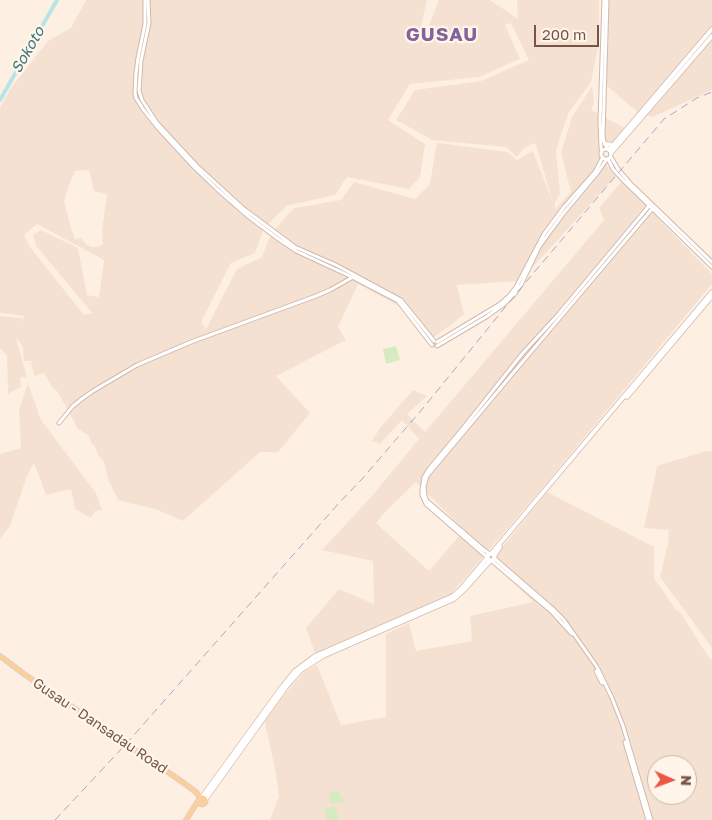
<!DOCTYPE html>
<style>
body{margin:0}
#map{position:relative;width:712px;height:820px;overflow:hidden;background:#fdf0e3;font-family:"Golos Text",sans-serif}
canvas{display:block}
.north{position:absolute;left:647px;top:755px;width:50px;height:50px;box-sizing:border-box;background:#fff5ea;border:1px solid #c8b5a9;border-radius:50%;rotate:92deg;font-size:14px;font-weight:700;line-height:20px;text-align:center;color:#765448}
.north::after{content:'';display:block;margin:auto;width:18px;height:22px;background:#eb5844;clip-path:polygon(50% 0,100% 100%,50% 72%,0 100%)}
.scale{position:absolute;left:534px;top:25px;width:65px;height:22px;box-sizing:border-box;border:2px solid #765448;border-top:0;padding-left:6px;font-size:15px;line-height:18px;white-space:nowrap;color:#765448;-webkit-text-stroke:4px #fff5ea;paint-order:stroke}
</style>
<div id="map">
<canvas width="712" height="820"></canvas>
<div class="north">N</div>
<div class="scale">200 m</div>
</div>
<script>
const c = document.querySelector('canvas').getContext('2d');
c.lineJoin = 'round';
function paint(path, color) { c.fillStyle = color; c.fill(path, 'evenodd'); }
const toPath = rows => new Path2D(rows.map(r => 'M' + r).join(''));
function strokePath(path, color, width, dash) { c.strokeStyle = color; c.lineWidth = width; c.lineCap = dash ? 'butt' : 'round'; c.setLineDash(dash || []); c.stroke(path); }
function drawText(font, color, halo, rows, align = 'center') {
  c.font = font + ' "Golos Text",sans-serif'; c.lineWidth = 4.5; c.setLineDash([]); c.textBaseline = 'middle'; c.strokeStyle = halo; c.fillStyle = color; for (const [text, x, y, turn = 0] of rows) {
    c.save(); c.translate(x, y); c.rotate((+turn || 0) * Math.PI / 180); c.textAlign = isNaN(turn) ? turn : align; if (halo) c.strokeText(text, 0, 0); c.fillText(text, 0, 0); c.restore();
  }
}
paint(toPath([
 [86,0,427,0,421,26,430,34,434,34,429,25,439,0,490,0,518,19,517,0,599,0,599,41,591,82,569,112,562,131,556,151,560,194,555,203,555,209,571,192,561,153,572,117,592,86,594,102,591,110,625,128,620,148,601,147,607,165,616,176,520,281,457,285,464,314,456,321,430,340,402,308,358,284,338,327,346,340,276,376,310,413,288,440,278,452,260,452,183,521,155,509,118,500,108,479,104,462,98,455,94,445,92,444,88,435,78,429,58,392,53,388,44,373,34,376,31,362,36,361,24,361,23,347,16,338,27,377,20,378,21,387,8,394,7,356,0,348,0,316,22,318,20,324,24,316,0,313,0,108,11,88,48,41,71,28],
 [511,23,529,60,481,81,415,90,396,120,432,140,506,147,517,157,523,149,534,143,536,145,553,203,533,151,517,160,507,152,439,143,436,146,430,184,415,199,354,182,341,200,295,208,291,211,271,234,262,257,237,269,206,329,201,322,231,263,255,253,263,230,286,206,335,195,347,177,409,189,420,177,425,144,388,120,410,84,479,77,520,59,505,25],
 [89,170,94,191,107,194,102,231,103,244,98,247,91,247,86,244,81,238,75,239,71,228,64,201,67,191,75,171],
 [37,224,104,260,99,297,87,295,78,248,41,230,33,235,36,246,92,313,84,315,30,247,24,235],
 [602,0,712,0,712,90,653,117,640,114,628,104,606,85,603,46],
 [622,181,712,274,712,284,544,486,447,599,315,653,306,628,339,589,374,604,373,561,322,550,371,497,419,439,402,420,380,444,372,441,380,428,413,390,427,396,407,414,425,432,604,220,599,208],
 [416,482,464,530,429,571,376,523,386,511],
 [28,383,41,420,96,493,102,510,95,511,91,518,75,509,71,489,46,495,34,463,27,476,10,526,0,539,0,454,21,448,19,410],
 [712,451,712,648,660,577,668,543,669,530,644,528,657,466,703,452],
 [547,492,654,547,654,578,676,610,680,612,710,659,712,659,712,820,270,820,279,796,275,769,264,718,306,670,317,665,341,725,386,717,386,634,409,623,416,651,472,641,470,616,533,602,491,561],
 [657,765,687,765,687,795,657,795]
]), '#f5e1d2');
paint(toPath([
 [396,346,400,360,386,364,383,349],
 [337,790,345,802,330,804,329,793],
 [336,807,339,820,327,820,325,808]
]), '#d7ebc1');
strokePath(toPath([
 [0,100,57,0]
]), '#b7e5e7', 4);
const tertiary = toPath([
 [145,0,145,24,138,58,136,73,135,93,136,98,143,109,158,128,193,166,218,190,249,217,277,238,296,251,352,277,398,301,432,345],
 [148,0,149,23,141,61,139,91,142,100,157,123,197,166,244,209,295,247,336,265,401,300,434,341],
 [607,0,603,136,604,142,608,149],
 '601 154a5 5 0 1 1 10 0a5 5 0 1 1-10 0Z',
 [602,152,601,148,600,120,604,0],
 [611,157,618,169,630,183,712,262],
 [608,159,613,169,623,180,712,267],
 [437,342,500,304,510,295,516,287,544,234,564,207,595,172,603,157],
 [437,346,486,317,503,305,513,296,521,285,539,247,544,240,563,214,598,172,607,159],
 [59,423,73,406,83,398,93,391,137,365,191,342,316,296,330,290,353,277],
 [490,554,484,550,427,501,425,496,424,486,427,476,514,372,652,209],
 [487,557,426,504,422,495,422,490,424,477,429,469,464,427,522,354,557,316,649,206],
 [494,558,554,610,564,620,597,667,612,698,623,726,651,820],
 [492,561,551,611,572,634],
 [596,671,602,683],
 [625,742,648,820]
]);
const secondary = toPath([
 [605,144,613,145],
 [609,150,712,29],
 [611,153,712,36],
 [627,397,712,296],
 '487.5 557a3.5 3.5 0 1 1 7 0a3.5 3.5 0 1 1-7 0Z',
 [491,554,712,292],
 [494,556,500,547],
 [202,797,282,687,295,671,315,656,453,596,460,590,487,558],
 [205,800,286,687,301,670,323,656,454,599,465,589,490,561]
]);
const primary = toPath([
 [0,656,24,674,178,779,196,792,200,798],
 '198.5 801a3.5 3.5 0 1 1 7 0a3.5 3.5 0 1 1-7 0Z',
 [186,820,198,801]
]);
strokePath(tertiary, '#d1b9ac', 5);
strokePath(secondary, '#d4b8a9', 5.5);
strokePath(primary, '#d9cfcc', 6);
strokePath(tertiary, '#fff', 3);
strokePath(secondary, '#fff', 4);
strokePath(primary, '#fece9a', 4.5);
strokePath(toPath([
 [55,820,126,744,339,503,362,479,424,407,520,289,664,119,697,98,712,92]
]), '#b2a2c7', 1, [8, 5]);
drawText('14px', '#765448', '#fff5ea', [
 ["Gusau - Dansadau Road",100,726,34]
]);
drawText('italic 15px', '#3c787c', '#fff5ea', [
 ["Sokoto",28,50,-60]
]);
c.letterSpacing = '1px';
drawText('bold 19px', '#82649a', '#fff5ea', [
 ["GUSAU",442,35]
]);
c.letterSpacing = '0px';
</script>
